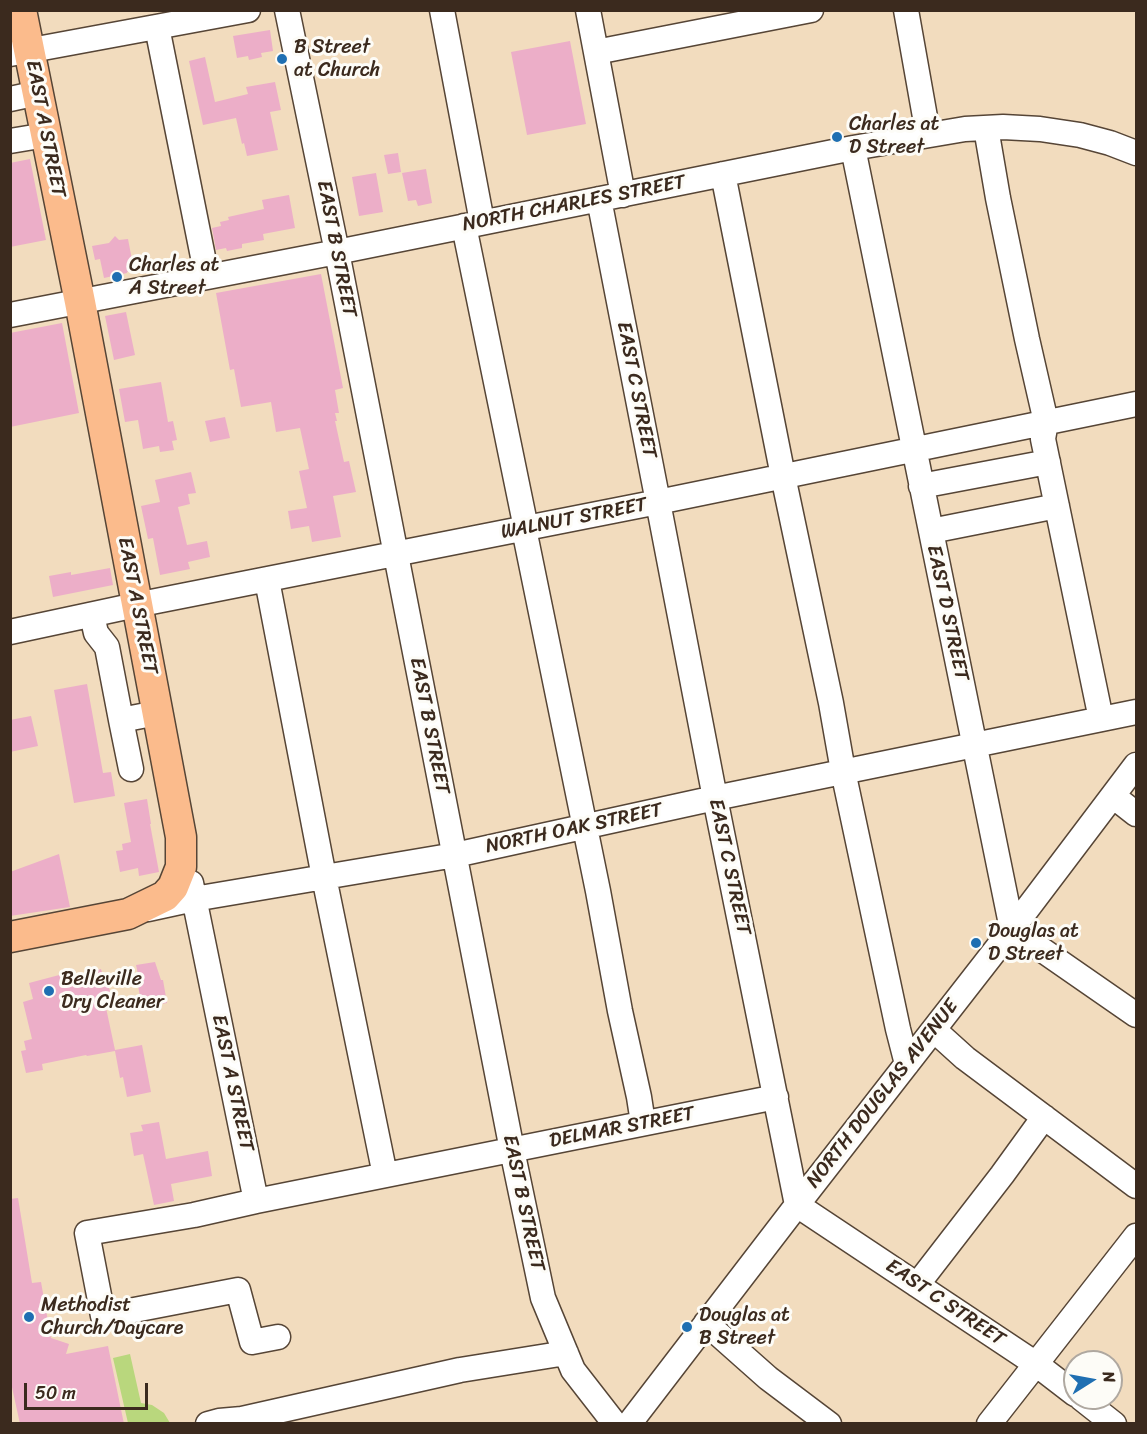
<!DOCTYPE html>
<style>
body{margin:0}
#map{position:relative;width:1147px;height:1434px;overflow:hidden;background:#f2dcbe;font-family:Sriracha,sans-serif}
canvas{display:block}
.frame{position:absolute;inset:0;border:12px solid #3b2a1e;pointer-events:none}
.north{position:absolute;left:1063px;top:1350px;width:60px;height:60px;box-sizing:border-box;background:#fdfcf7;border:2px solid #afa8a0;border-radius:50%;rotate:79deg;font-size:16px;font-weight:700;line-height:24px;text-align:center;color:#3b2a1e}
.north::after{content:'';display:block;margin:auto;width:21px;height:27px;background:#1f6fb2;clip-path:polygon(50% 0,100% 100%,50% 72%,0 100%)}
.scale{position:absolute;left:24px;top:1383px;width:124px;height:27px;box-sizing:border-box;border:3px solid #3b2a1e;border-top:0;padding-left:8px;font-size:18px;line-height:21px;white-space:nowrap;color:#3b2a1e;-webkit-text-stroke:4px #fdfcf7;paint-order:stroke}
</style>
<div id="map">
<canvas width="1147" height="1434"></canvas>
<div class="frame"></div>
<div class="north">N</div>
<div class="scale">50 m</div>
</div>
<script>
const c = document.querySelector('canvas').getContext('2d');
c.lineJoin = 'round';
function paint(path, color) { c.fillStyle = color; c.fill(path, 'evenodd'); }
const toPath = rows => new Path2D(rows.map(r => 'M' + r).join(''));
function strokePath(path, color, width, dash) { c.strokeStyle = color; c.lineWidth = width; c.lineCap = dash ? 'butt' : 'round'; c.setLineDash(dash || []); c.stroke(path); }
function drawText(font, color, halo, rows, align = 'center') {
  c.font = font + ' Sriracha,sans-serif'; c.lineWidth = 6; c.setLineDash([]); c.textBaseline = 'middle'; c.strokeStyle = halo; c.fillStyle = color; for (const [text, x, y, turn = 0] of rows) {
    c.save(); c.translate(x, y); c.rotate((+turn || 0) * Math.PI / 180); c.textAlign = isNaN(turn) ? turn : align; if (halo) c.strokeText(text, 0, 0); c.fillText(text, 0, 0); c.restore();
  }
}
paint(toPath([
 [130,1354,141,1403,152,1405,164,1413,170,1423,128,1423,113,1358]
]), '#b9d77d');
paint(toPath([
 [270,30,273,51,261,53,262,57,249,60,248,56,237,58,233,36],
 [570,41,586,124,527,135,511,52],
 [205,57,215,102,248,94,246,87,275,82,281,110,270,112,278,150,247,156,244,143,242,144,236,118,203,125,189,61],
 [398,153,401,172,388,174,384,155],
 [30,159,46,240,10,247,10,163],
 [426,169,432,203,418,206,416,200,408,201,402,173],
 [376,173,383,212,359,216,352,177],
 [289,195,295,228,263,234,264,240,242,244,242,248,227,251,226,248,216,250,212,228,221,226,220,222,229,220,228,217,264,209,262,200],
 [115,236,119,240,128,239,134,270,127,272,127,273,104,278,100,259,95,260,92,246,109,243],
 [321,274,343,388,335,390,339,413,335,413,337,421,335,421,344,462,349,461,356,492,333,496,341,537,312,542,309,526,291,529,288,511,307,508,299,471,309,469,300,428,276,432,271,402,241,407,234,369,230,370,216,293],
 [126,312,135,355,114,360,105,316],
 [62,323,79,413,10,427,10,333],
 [161,382,168,422,173,421,177,440,172,441,174,450,160,452,159,446,143,449,138,420,125,422,119,389],
 [225,417,230,438,210,442,205,421],
 [191,472,196,493,188,494,190,504,178,507,187,545,207,541,210,557,188,562,190,569,160,575,153,538,148,539,141,506,160,502,155,480],
 [110,568,113,585,53,597,49,576,71,572,71,575],
 [87,684,103,773,111,772,115,796,74,803,54,690],
 [31,716,38,746,10,752,10,720],
 [147,799,151,824,150,824,159,872,139,876,138,868,120,872,116,851,123,850,122,844,131,842,124,803],
 [59,854,70,907,10,916,10,872],
 [155,962,161,980,163,980,167,1003,142,1007,136,975,138,974,136,965],
 [101,969,103,976,105,975,113,1001,105,1003,115,1050,142,1045,151,1092,127,1097,123,1077,120,1078,115,1051,87,1056,86,1055,42,1064,43,1070,26,1073,21,1051,26,1050,24,1041,32,1039,23,1002,33,999,29,983,63,974,64,980],
 [159,1122,166,1159,208,1151,212,1176,171,1184,174,1201,154,1205,143,1154,134,1156,130,1133,143,1131,141,1125],
 [18,1198,32,1283,41,1282,51,1338,69,1344,66,1354,108,1346,124,1424,20,1424,10,1378,10,1199]
]), '#ecaec8');
const minor = toPath([
 [287,10,337,252,512,1150,543,1298,573,1370,615,1424],
 [442,10,482,222],
 [588,10,623,195],
 [906,10,928,134],
 [157,27,207,277],
 [596,52,811,10],
 [10,54,248,10],
 [10,99,38,93],
 [986,128,998,198,1027,339,1046,422,1043,439,1101,719],
 [10,141,46,135],
 [853,148,1012,929,1136,1015],
 [723,174,783,476,831,703,843,771,898,1029,907,1064],
 [599,199,658,502,715,798,797,1205,1036,1364,1075,1394],
 [464,226,526,528],
 [10,315,337,252,853,148,965,129,1003,127,1040,129,1080,135,1110,143,1136,153],
 [921,486,1048,462],
 [524,529,598,891,620,1011,639,1097,643,1123],
 [931,531,1057,506],
 [267,580,324,877,385,1175],
 [92,615,96,633,107,647,121,720],
 [10,632,136,605,658,502,1136,404],
 [131,769,121,720,157,713],
 [1113,796,1136,814],
 [191,883,256,1201],
 [148,909,194,899,455,855,715,798,1136,712],
 [934,1030,965,1058,1136,1186],
 [917,1285,1002,1175,1044,1117],
 [706,1323,768,1378,829,1424],
 [278,1337,252,1342,238,1290,103,1316,87,1233,194,1215,256,1201,776,1097],
 [1081,1398,1114,1424],
 [208,1424,219,1421,242,1419,460,1370,566,1353],
 [629,1424,797,1205,1012,929,1136,765],
 [989,1424,1136,1236]
]);
const major = toPath([
 [10,937,128,914,165,896,173,887,181,867,181,837,80,302,21,10]
]);
strokePath(minor, '#564536', 27);
strokePath(major, '#564536', 33);
strokePath(minor, '#fff', 24);
strokePath(major, '#fbbb8c', 30);
for (const [x, y, r, color] of [
 [282,59,6,"#1f6fb2"],
 [837,137,6,"#1f6fb2"],
 [117,277,6,"#1f6fb2"],
 [976,943,6,"#1f6fb2"],
 [49,991,6,"#1f6fb2"],
 [29,1317,6,"#1f6fb2"],
 [687,1327,6,"#1f6fb2"]
]) { const dot = new Path2D(); dot.arc(x, y, r, 0, 2 * Math.PI); c.fillStyle = color; c.fill(dot); strokePath(dot, '#fdfcf7', 2); }
drawText('20px', '#3b2a1e', '#fdfcf7', [
 ["B Street",294,48],
 ["at Church",294,71],
 ["Charles at",849,125],
 ["D Street",849,148],
 ["Charles at",129,266],
 ["A Street",129,289],
 ["Douglas at",988,932],
 ["D Street",988,955],
 ["Belleville",61,980],
 ["Dry Cleaner",61,1003],
 ["Methodist",41,1306],
 ["Church/Daycare",41,1329],
 ["Douglas at",699,1316],
 ["B Street",699,1339]
], 'left');
drawText('20px', '#3b2a1e', '#fdfcf7', [
 ["EAST A STREET",45,129,79],
 ["NORTH CHARLES STREET",574,204,-11],
 ["EAST B STREET",336,249,79],
 ["EAST C STREET",636,390,79],
 ["WALNUT STREET",574,519,-11],
 ["EAST A STREET",137,606,79],
 ["EAST D STREET",947,613,78],
 ["EAST B STREET",429,726,79],
 ["NORTH OAK STREET",574,829,-12],
 ["EAST C STREET",729,867,78],
 ["EAST A STREET",232,1083,78],
 ["NORTH DOUGLAS AVENUE",883,1094,-52],
 ["DELMAR STREET",622,1128,-11],
 ["EAST B STREET",523,1203,78],
 ["EAST C STREET",945,1303,34]
]);
</script>
